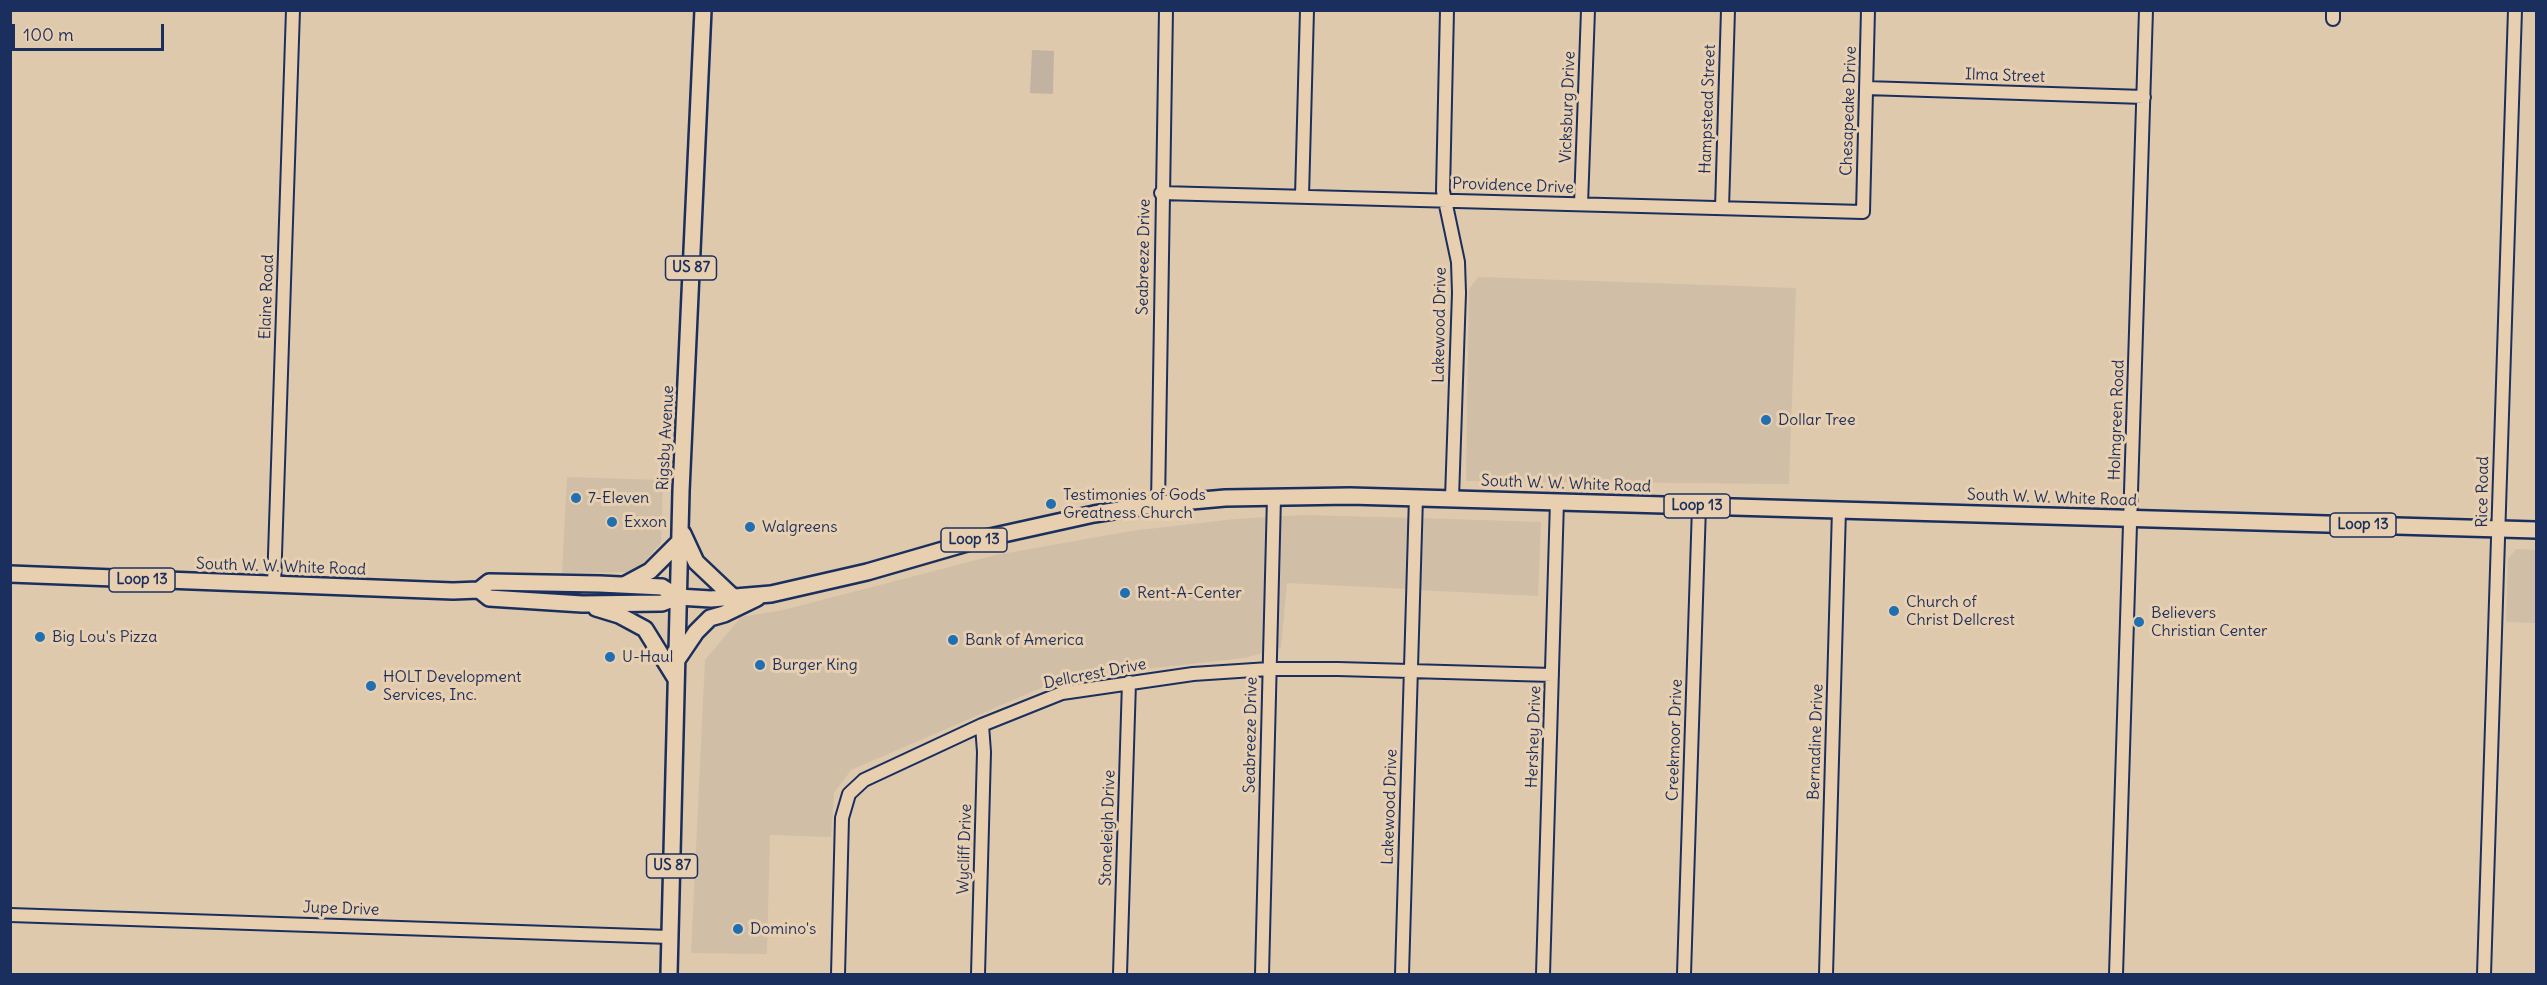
<!DOCTYPE html>
<style>
body{margin:0}
#map{position:relative;width:2547px;height:985px;overflow:hidden;background:#dfc9ad;font-family:Delius,sans-serif}
canvas{display:block}
.frame{position:absolute;inset:0;border:12px solid #1b2f5e;pointer-events:none}
.scale{position:absolute;left:12px;top:24px;width:152px;height:27px;box-sizing:border-box;border:3px solid #1b2f5e;border-top:0;padding-left:8px;font-size:18px;line-height:21px;white-space:nowrap;color:#1b2f5e;-webkit-text-stroke:4px #e7cfb0;paint-order:stroke}
</style>
<div id="map">
<canvas width="2547" height="985"></canvas>
<div class="frame"></div>
<div class="scale">100 m</div>
</div>
<script>
const c = document.querySelector('canvas').getContext('2d');
c.lineJoin = 'round';
function paint(path, color) { c.fillStyle = color; c.fill(path, 'evenodd'); }
const toPath = rows => new Path2D(rows.map(r => 'M' + r).join(''));
function strokePath(path, color, width, dash) { c.strokeStyle = color; c.lineWidth = width; c.lineCap = dash ? 'butt' : 'round'; c.setLineDash(dash || []); c.stroke(path); }
function drawText(font, color, halo, rows, align = 'center') {
  c.font = font + ' Delius,sans-serif'; c.lineWidth = 6; c.setLineDash([]); c.textBaseline = 'middle'; c.strokeStyle = halo; c.fillStyle = color; for (const [text, x, y, turn = 0] of rows) {
    c.save(); c.translate(x, y); c.rotate((+turn || 0) * Math.PI / 180); c.textAlign = isNaN(turn) ? turn : align; if (halo) c.strokeText(text, 0, 0); c.fillText(text, 0, 0); c.restore();
  }
}
paint(toPath([
 [1478,277,1796,288,1789,484,1466,481,1469,289],
 [567,477,663,480,661,543,635,572,562,573],
 [1304,515,1412,518,1409,589,1287,583,1281,648,1244,658,1100,674,1043,687,851,770,834,793,831,837,770,835,767,954,691,953,705,660,741,617,783,610,996,555,1131,531,1235,519],
 [1420,518,1541,522,1538,596,1418,590],
 [2516,549,2536,550,2536,623,2506,622,2508,559]
]), '#d0bea7');
paint(toPath([
 [1032,50,1054,51,1053,94,1030,93]
]), '#c2b2a1');
const minor = toPath([
 [1447,10,1443,191,1458,262,1459,293,1452,498],
 [2333,19,2333,10],
 [1866,88,2144,97],
 [1161,193,1863,212,1868,10],
 [1302,196,1307,10],
 [1581,204,1588,10],
 [1722,208,1728,10],
 [1158,504,1166,10],
 [274,585,293,10],
 [10,915,670,937],
 [838,974,842,818,849,794,864,780,982,725,1062,693,1193,674,1269,669,1338,669,1552,675],
 [978,974,984,752,982,725],
 [1120,974,1129,682],
 [1262,974,1274,497],
 [1402,974,1416,497],
 [1543,974,1557,501],
 [1684,974,1699,506],
 [1826,974,1839,509],
 [2116,974,2146,10],
 [2484,974,2515,10]
]);
const major = toPath([
 [683,534,696,562,733,597],
 [10,574,453,591,479,590,489,582,600,584,662,587,678,597],
 [624,585,650,571,680,541],
 [479,590,489,598,582,604,662,603,678,597,711,599,771,594,867,572,981,539,1094,514,1158,504,1225,498,1350,496,2536,530],
 [596,608,619,615,645,629,676,679],
 [677,660,696,632,710,618,724,614,757,598],
 [669,974,681,491,703,10]
]);
strokePath(minor, '#1b2f5e', 16);
strokePath(major, '#1b2f5e', 20);
strokePath(minor, '#e7cfb0', 12);
strokePath(major, '#e7cfb0', 15);
for (const [x, y, r, color] of [
 [1766,420,6,"#1f6fb2"],
 [576,498,6,"#1f6fb2"],
 [1051,504,6,"#1f6fb2"],
 [612,522,6,"#1f6fb2"],
 [750,527,6,"#1f6fb2"],
 [1125,593,6,"#1f6fb2"],
 [1894,611,6,"#1f6fb2"],
 [2139,622,6,"#1f6fb2"],
 [40,637,6,"#1f6fb2"],
 [953,640,6,"#1f6fb2"],
 [610,657,6,"#1f6fb2"],
 [760,665,6,"#1f6fb2"],
 [371,686,6,"#1f6fb2"],
 [738,929,6,"#1f6fb2"]
]) { const dot = new Path2D(); dot.arc(x, y, r, 0, 2 * Math.PI); c.fillStyle = color; c.fill(dot); strokePath(dot, '#e7cfb0', 2); }
for (const [x, y, w] of [
 [691,268,51],
 [1697,506,66],
 [2363,525,66],
 [974,540,66],
 [142,580,66],
 [672,866,51]
]) { const box = new Path2D(); box.roundRect(x - w / 2, y - 12, w, 24, 4.5); c.fillStyle = '#e7cfb0'; c.fill(box); strokePath(box, '#1b2f5e', 1.5); }
drawText('bold 15px', '#1b2f5e', null, [
 ["US 87",691,268],
 ["Loop 13",1697,506],
 ["Loop 13",2363,525],
 ["Loop 13",974,540],
 ["Loop 13",142,580],
 ["US 87",672,866]
]);
drawText('16px', '#1b2f5e', '#e7cfb0', [
 ["Ilma Street",2005,76,2],
 ["Vicksburg Drive",1568,107,-88],
 ["Hampstead Street",1708,109,-88],
 ["Chesapeake Drive",1849,111,-88],
 ["Providence Drive",1513,186,2],
 ["Seabreeze Drive",1144,257,-89],
 ["Elaine Road",267,297,-88],
 ["Lakewood Drive",1440,325,-89],
 ["Holmgreen Road",2117,420,-88],
 ["Rigsby Avenue",666,438,-87],
 ["South W. W. White Road",1566,484,2],
 ["Rice Road",2483,492,-89],
 ["South W. W. White Road",2052,498,2],
 ["South W. W. White Road",281,567,2],
 ["Dellcrest Drive",1095,674,-11],
 ["Seabreeze Drive",1251,735,-89],
 ["Hershey Drive",1534,737,-88],
 ["Creekmoor Drive",1675,740,-88],
 ["Bernadine Drive",1816,742,-88],
 ["Lakewood Drive",1390,807,-88],
 ["Stoneleigh Drive",1108,828,-88],
 ["Wycliff Drive",965,849,-88],
 ["Jupe Drive",341,909,2]
]);
drawText('16px', '#1b2f5e', '#e7cfb0', [
 ["Dollar Tree",1778,420],
 ["Testimonies of Gods",1063,495],
 ["Greatness Church",1063,513],
 ["7-Eleven",588,498],
 ["Exxon",624,522],
 ["Walgreens",762,527],
 ["Rent-A-Center",1137,593],
 ["Church of",1906,602],
 ["Christ Dellcrest",1906,620],
 ["Believers",2151,613],
 ["Christian Center",2151,631],
 ["Big Lou's Pizza",52,637],
 ["Bank of America",965,640],
 ["U-Haul",622,657],
 ["Burger King",772,665],
 ["HOLT Development",383,677],
 ["Services, Inc.",383,695],
 ["Domino's",750,929]
], 'left');
</script>
